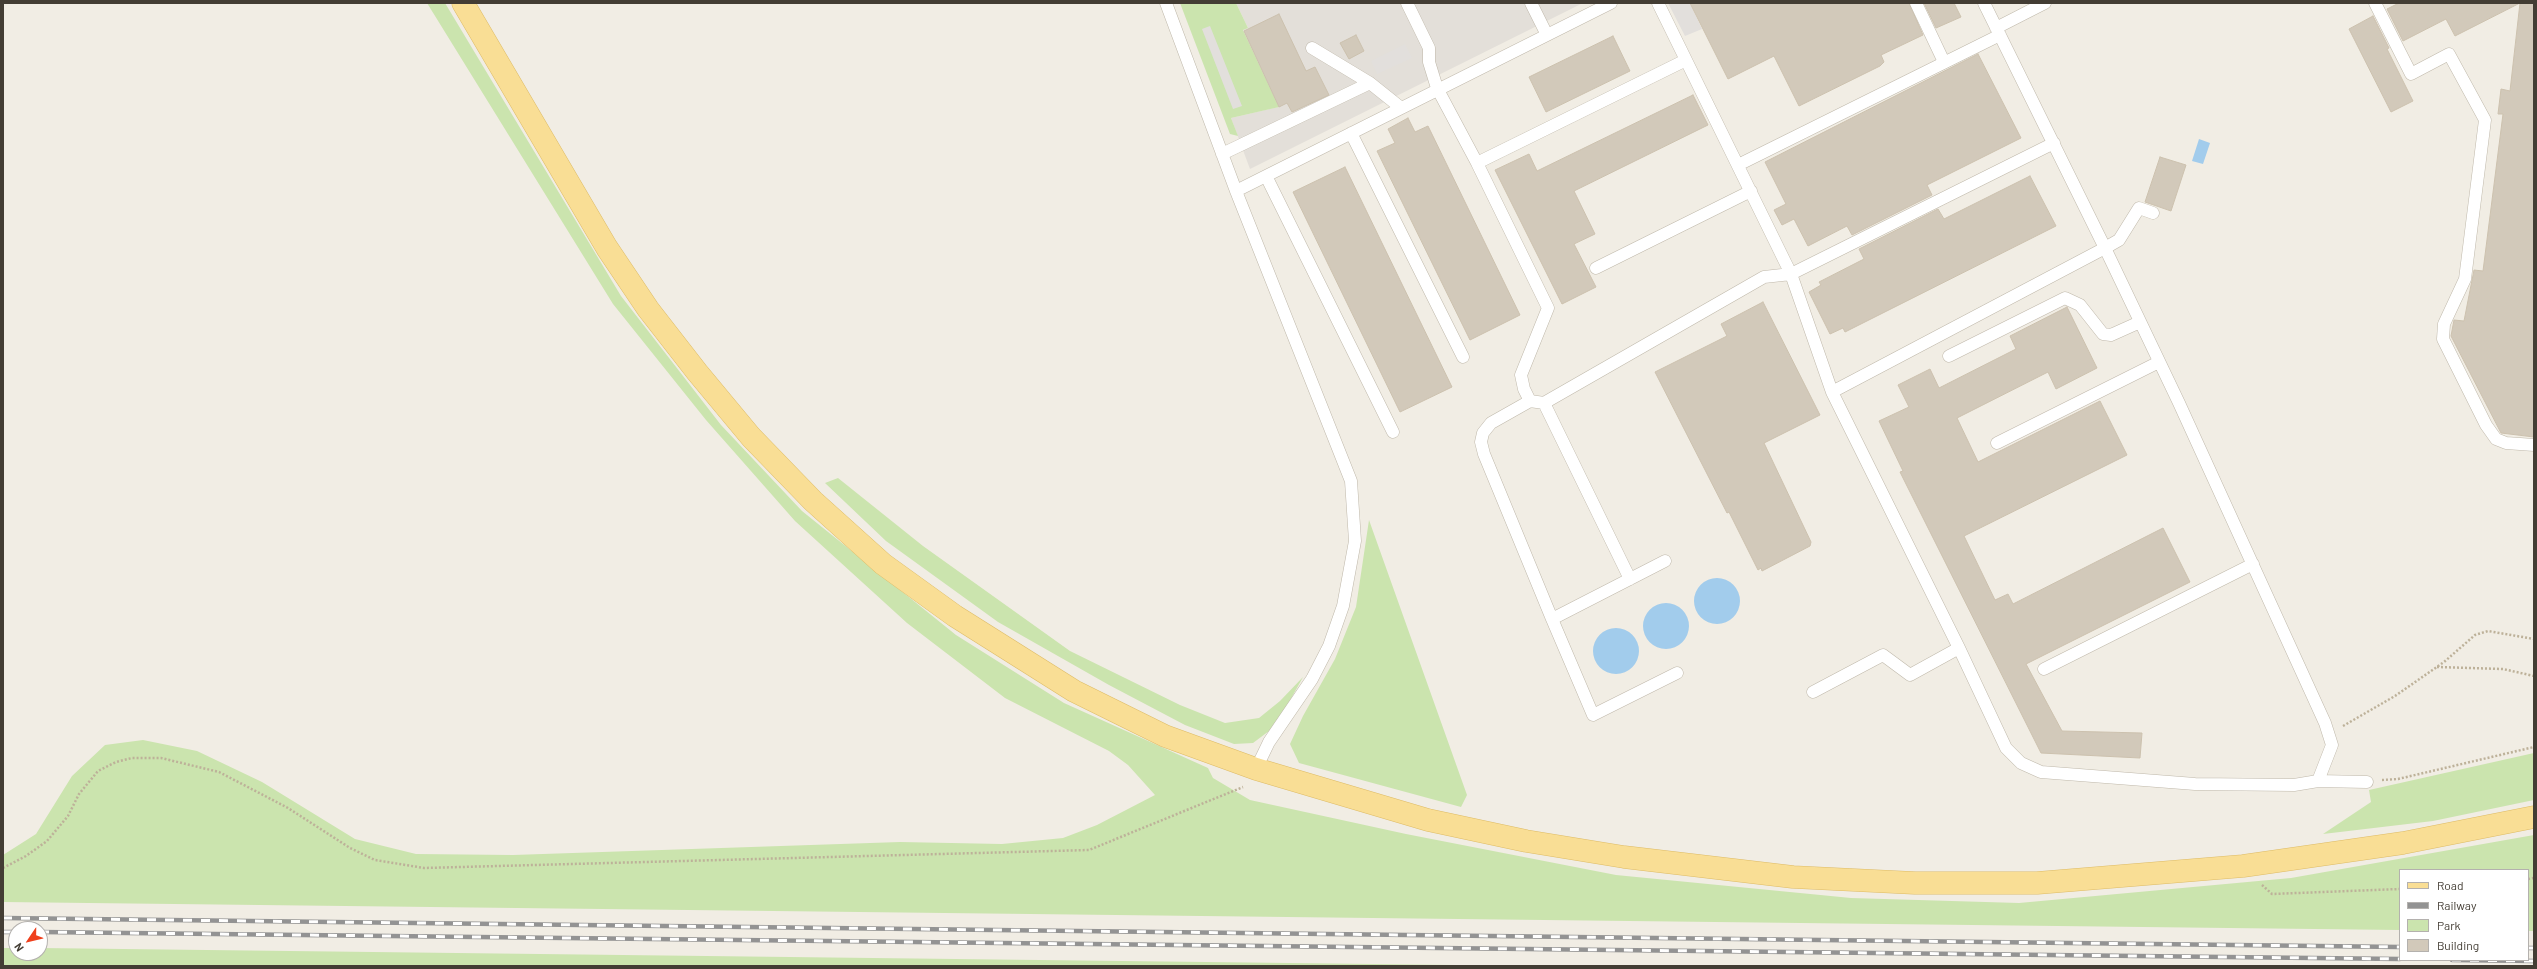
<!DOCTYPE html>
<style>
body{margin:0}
#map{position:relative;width:2537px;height:969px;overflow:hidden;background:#f1ede4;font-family:Barlow,sans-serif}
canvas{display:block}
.frame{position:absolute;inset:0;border:4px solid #433d34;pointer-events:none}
.legend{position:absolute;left:2399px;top:869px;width:130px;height:92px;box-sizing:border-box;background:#fff;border:1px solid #b4b1ae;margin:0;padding:5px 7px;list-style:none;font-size:12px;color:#433d34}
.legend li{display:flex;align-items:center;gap:8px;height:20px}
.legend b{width:20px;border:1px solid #b4b1ae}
.north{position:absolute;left:8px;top:921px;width:40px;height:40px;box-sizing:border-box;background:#fff;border:1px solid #b4b1ae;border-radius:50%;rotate:235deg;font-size:11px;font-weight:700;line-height:16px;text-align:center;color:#433d34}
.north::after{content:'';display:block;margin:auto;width:14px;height:18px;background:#ef401d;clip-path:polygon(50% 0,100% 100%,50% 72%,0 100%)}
</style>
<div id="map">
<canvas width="2537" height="969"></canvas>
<div class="frame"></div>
<ul class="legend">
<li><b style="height:5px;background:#f9de95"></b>Road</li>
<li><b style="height:5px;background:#939393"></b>Railway</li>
<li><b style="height:11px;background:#cbe4ae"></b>Park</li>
<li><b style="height:11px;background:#d2c9ba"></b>Building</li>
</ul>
<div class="north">N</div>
</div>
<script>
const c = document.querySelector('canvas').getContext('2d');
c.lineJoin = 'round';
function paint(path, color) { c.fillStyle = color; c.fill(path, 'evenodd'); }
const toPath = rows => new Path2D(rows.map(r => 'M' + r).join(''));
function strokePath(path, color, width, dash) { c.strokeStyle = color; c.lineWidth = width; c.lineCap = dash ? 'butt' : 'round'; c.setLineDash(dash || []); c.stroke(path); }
paint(toPath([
 [1236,3,1583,3,1250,169,1231,118,1278,107,1243,30,1248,28]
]), '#e3dfd9');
paint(toPath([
 [427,3,445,3,621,296,721,425,802,511,956,635,1064,703,1208,768,1213,778,1250,800,1406,834,1616,875,1851,898,2019,903,2291,878,2534,835,2534,931,2528,931,2528,870,2400,870,2400,930,3,902,3,855,36,834,72,776,105,745,143,740,197,751,262,782,355,839,416,854,513,855,900,842,1002,844,1063,838,1097,825,1155,795,1128,765,1109,751,1005,698,907,623,795,521,706,420,613,304],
 [1180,3,1236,3,1248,28,1243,30,1279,107,1231,118,1238,136,1230,134],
 [838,478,923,546,1070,651,1180,705,1225,723,1259,718,1280,701,1303,677,1283,713,1269,731,1253,743,1234,744,1185,725,1109,685,998,622,886,541,825,483],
 [1369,520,1467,795,1461,807,1299,763,1290,744,1303,716,1335,659,1356,607],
 [2534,753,2534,800,2433,821,2323,834,2371,802,2369,790],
 [3,948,16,948,16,953,40,953,40,948,1539,966,3,966]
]), '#cbe4ae');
paint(toPath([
 [1668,3,1690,3,1702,29,1685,36],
 [1210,26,1242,106,1233,109,1202,29],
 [1405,44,1412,58,1377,74,1371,61]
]), '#e2dfdc');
paint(toPath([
 [2199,139,2210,143,2203,164,2192,161],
 '1694 601a23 23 0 1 1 46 0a23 23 0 1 1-46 0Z',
 '1643 626a23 23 0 1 1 46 0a23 23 0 1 1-46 0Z',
 '1593 651a23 23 0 1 1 46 0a23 23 0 1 1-46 0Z'
]), '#a2ccec');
const building = toPath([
 [1690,3,1909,3,1923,35,1881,55,1884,62,1880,66,1799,106,1774,56,1728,79,1690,3],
 [1924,3,1954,3,1961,17,1936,28,1924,3],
 [2399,3,2520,3,2455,36,2446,19,2403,41,2387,9,2399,3],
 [2520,3,2534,3,2534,437,2501,433,2451,336,2454,320,2464,321,2474,270,2483,271,2503,114,2498,114,2501,89,2510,91,2520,3],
 [1279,14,1306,71,1315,67,1329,95,1292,112,1287,103,1279,107,1244,31,1279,14],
 [2373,16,2389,48,2387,49,2413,101,2391,112,2349,29,2373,16],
 [1356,35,1364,51,1349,59,1340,43,1356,35],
 [1613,36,1630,71,1546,112,1529,77,1613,36],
 [1978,54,2021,138,1927,185,1932,195,1852,235,1847,226,1808,246,1794,219,1782,225,1774,210,1786,204,1765,162,1978,54],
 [1693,95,1708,125,1574,191,1595,234,1574,244,1596,287,1562,304,1495,170,1529,154,1537,171,1693,95],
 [1408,118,1415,132,1428,126,1520,315,1470,340,1377,151,1395,143,1388,129,1408,118],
 [2160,157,2186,165,2171,211,2145,202,2160,157],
 [1345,167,1452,387,1400,412,1293,192,1345,167],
 [2030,176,2056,226,1845,332,1843,328,1830,334,1809,292,1821,285,1819,282,1864,259,1859,249,1938,209,1944,219,2030,176],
 [1763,302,1820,415,1764,443,1811,542,1810,546,1762,571,1761,568,1758,570,1729,512,1727,513,1655,372,1727,336,1721,324,1763,302],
 [2067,307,2097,368,2056,389,2048,372,1957,418,1978,462,2100,401,2127,455,1964,536,1995,600,2008,594,2013,604,2163,528,2190,582,2026,664,2062,731,2142,733,2140,758,2041,753,1908,488,1900,472,1903,471,1879,421,1909,407,1898,385,1930,369,1939,388,2016,349,2010,336,2067,307]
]);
paint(building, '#d2c9ba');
strokePath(building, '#ccc1ae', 1);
const service = toPath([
 [1166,3,1236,191,1351,481,1355,541,1343,606,1329,646,1312,679,1269,742,1256,769],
 [1407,3,1429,48,1429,62,1437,88,1477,163,1548,308,1521,375,1524,389,1530,401],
 [1531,3,1547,35],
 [1658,3,1791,274,1832,392,1959,648,2006,748,2021,763,2041,772,2195,784,2294,785,2318,781,2367,782],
 [1916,3,1944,62],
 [2375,3,2411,74,2449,54,2485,120,2465,279,2444,324,2443,339,2486,425,2496,439,2506,443,2534,445],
 [1996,28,2045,3],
 [1312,48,1370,83,1400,107],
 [1351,133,1463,357],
 [1222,154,1370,83],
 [1477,163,1686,60],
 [1738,165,2000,35],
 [1266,176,1393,432],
 [1236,191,1611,3],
 [2153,213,2139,208,2119,240,2105,248,2179,403,2325,723,2332,745,2318,781],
 [1596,268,1751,191],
 [1949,356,2065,298,2080,305,2103,334,2111,335,2140,322],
 [1832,392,2105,248,1984,3],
 [1544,403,1630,579],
 [1997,443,2159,362],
 [1665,561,1552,619,1484,454,1481,442,1483,433,1491,423,1530,401,1544,403,1764,277,1791,274,2054,143],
 [1552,619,1593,715,1677,673],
 [2044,669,2253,564],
 [1813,692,1883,655,1910,675,1959,648]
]);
const primary = toPath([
 [463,3,607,248,648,309,697,372,751,437,813,501,883,564,955,616,1074,691,1165,736,1256,769,1428,820,1526,841,1624,857,1793,877,1915,883,2037,883,2243,866,2403,843,2534,817]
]);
strokePath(service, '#bfb8aa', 13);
strokePath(primary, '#db6', 23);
strokePath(toPath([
 [2437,667,2503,669,2534,676],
 [2343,726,2395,696,2444,662,2475,635,2488,631,2534,639],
 [2382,780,2398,779,2534,747],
 [3,868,26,856,47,841,68,816,79,794,98,771,116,762,132,758,161,758,219,772,288,808,350,848,375,860,424,868,1089,850,1243,787],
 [2528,879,2534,878],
 [2262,885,2272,894,2400,889]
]), '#bdb199', 2.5, [2, 2]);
strokePath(service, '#fff', 12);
strokePath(primary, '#f9de95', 22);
const rail = toPath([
 [3,918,2400,947],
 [3,932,16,932],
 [40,932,2400,959],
 [2528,948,2534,948],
 [2452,960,2534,961]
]);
strokePath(rail, '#939393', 4.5);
strokePath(rail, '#fff', 3, [9]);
</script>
